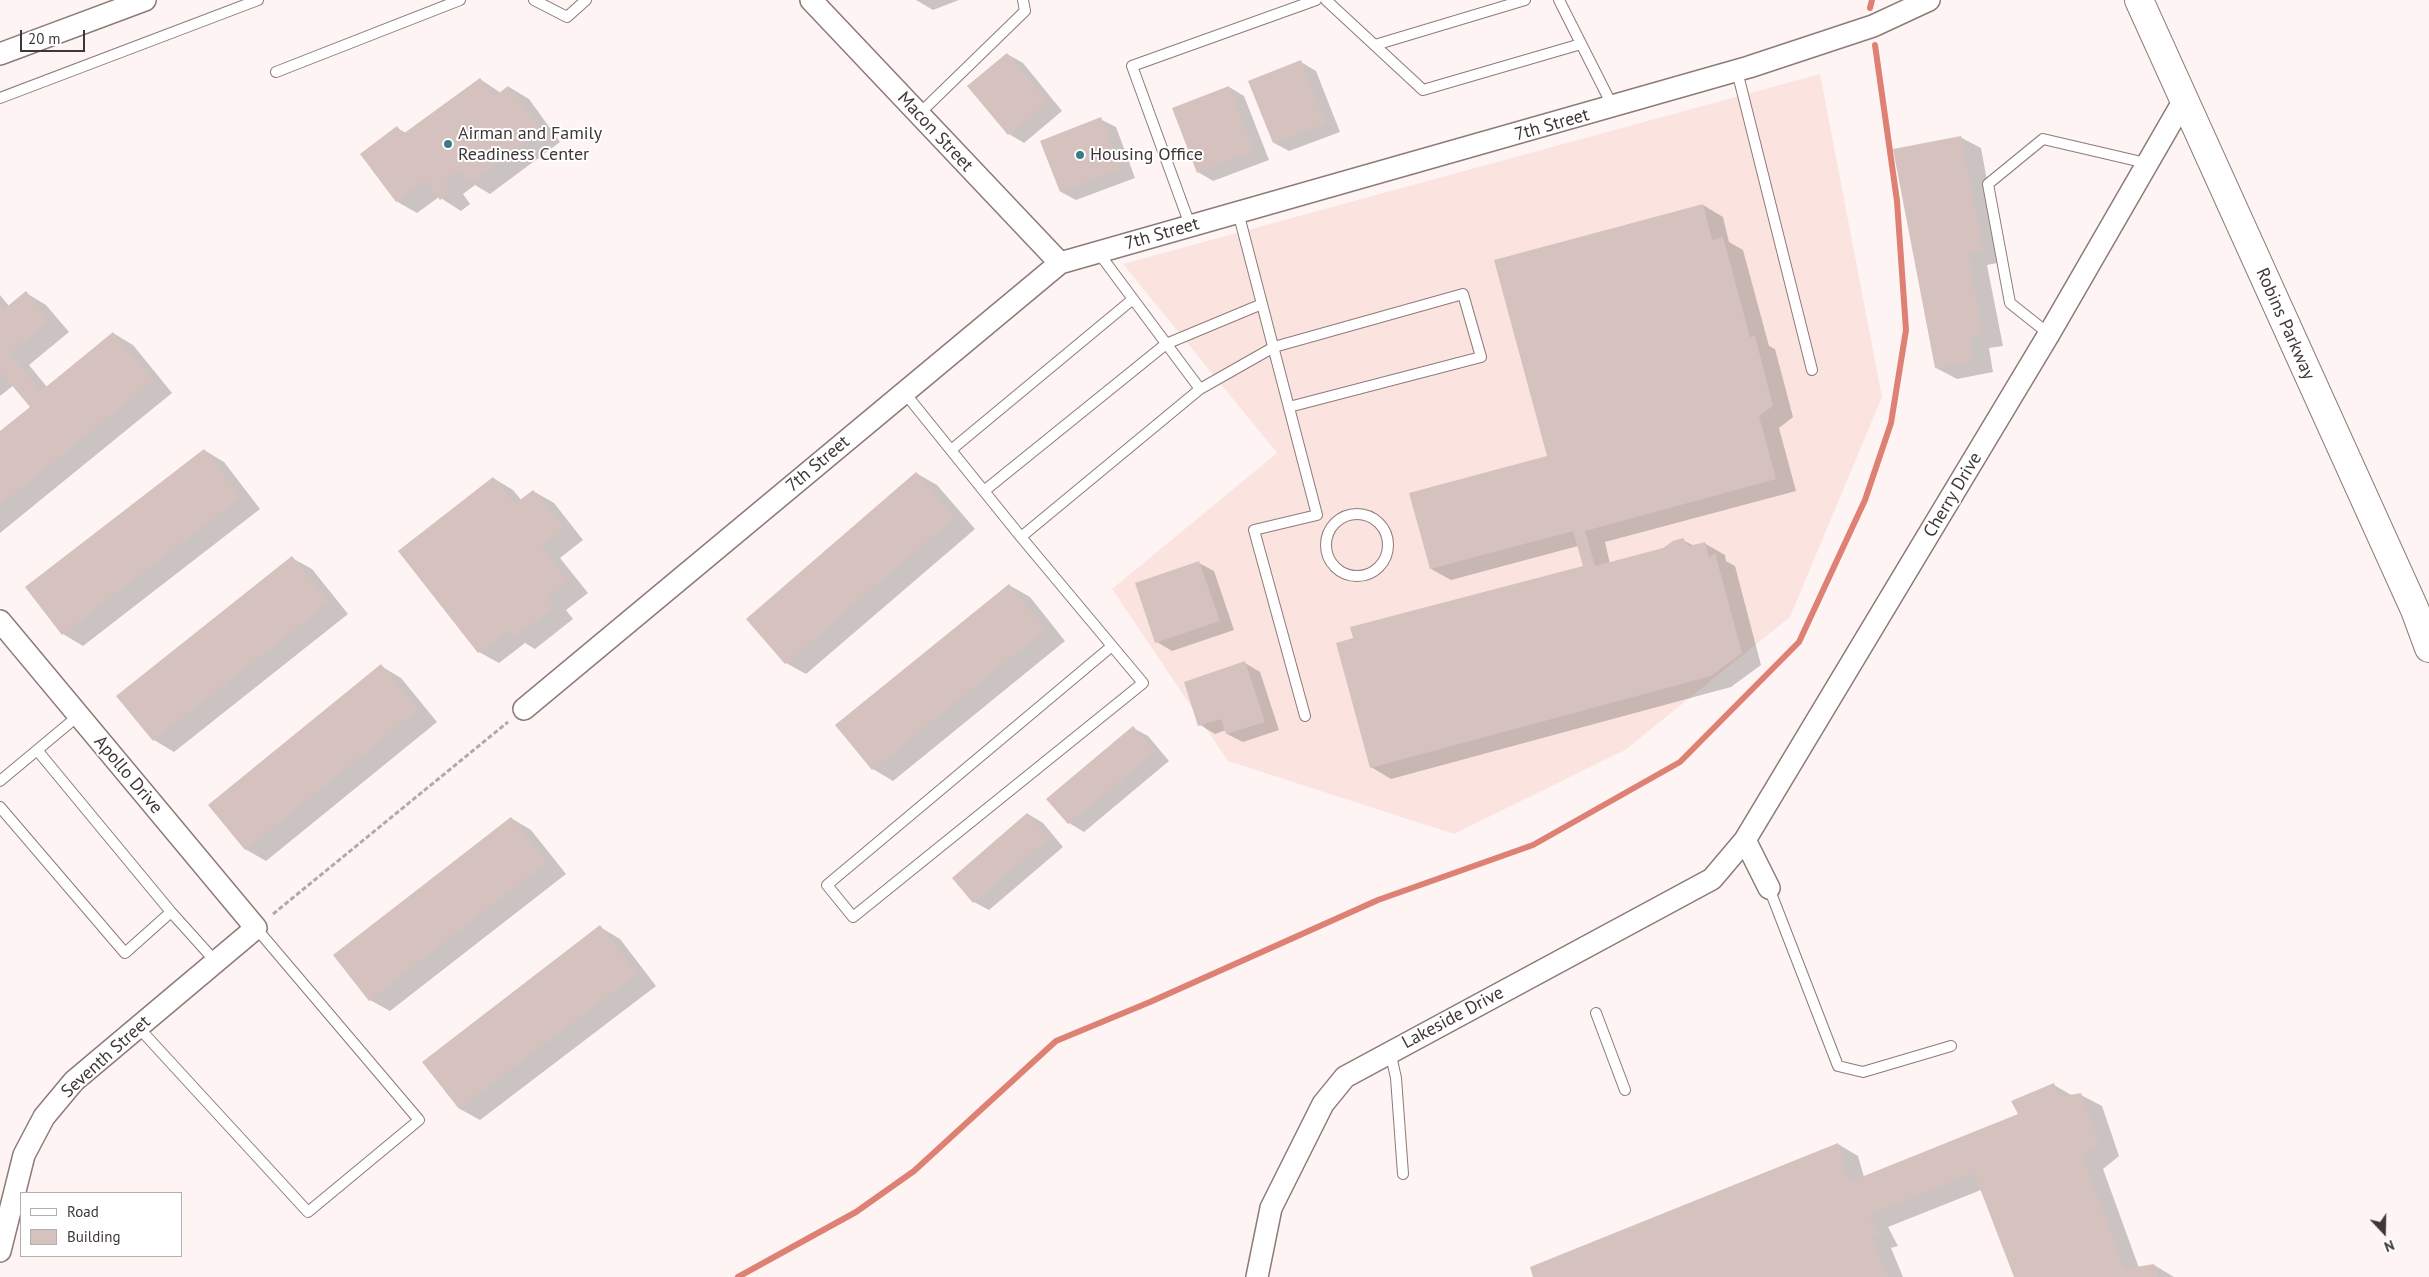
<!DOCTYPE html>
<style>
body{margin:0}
#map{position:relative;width:2429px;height:1277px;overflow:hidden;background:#fdf4f3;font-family:"PT Sans",sans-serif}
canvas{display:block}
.legend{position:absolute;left:20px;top:1192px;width:162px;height:65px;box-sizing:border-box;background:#fff;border:1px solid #b2afaf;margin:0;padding:6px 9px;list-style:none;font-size:15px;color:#3f3736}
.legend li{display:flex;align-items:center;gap:10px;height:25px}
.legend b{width:25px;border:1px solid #b2afaf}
.north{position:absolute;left:2359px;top:1207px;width:50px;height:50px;-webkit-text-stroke:4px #fff;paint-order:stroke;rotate:159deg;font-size:14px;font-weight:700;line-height:20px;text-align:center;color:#3f3736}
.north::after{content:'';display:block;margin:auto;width:18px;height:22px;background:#3f3736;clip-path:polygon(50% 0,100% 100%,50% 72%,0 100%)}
.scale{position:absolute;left:20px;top:30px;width:65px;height:22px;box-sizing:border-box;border:2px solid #3f3736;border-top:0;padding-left:6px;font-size:15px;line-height:18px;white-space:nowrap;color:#3f3736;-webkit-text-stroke:4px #fff;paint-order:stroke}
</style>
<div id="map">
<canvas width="2429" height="1277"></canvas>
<ul class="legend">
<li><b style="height:6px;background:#fff"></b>Road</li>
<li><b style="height:14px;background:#d5c2be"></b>Building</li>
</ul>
<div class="north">N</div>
<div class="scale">20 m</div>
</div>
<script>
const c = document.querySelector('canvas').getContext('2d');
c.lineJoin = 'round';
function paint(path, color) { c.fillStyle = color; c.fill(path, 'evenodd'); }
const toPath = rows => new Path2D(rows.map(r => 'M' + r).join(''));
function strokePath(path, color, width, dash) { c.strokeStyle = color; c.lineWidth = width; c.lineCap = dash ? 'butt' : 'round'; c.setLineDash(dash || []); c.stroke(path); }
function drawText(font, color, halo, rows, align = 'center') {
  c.font = font + ' "PT Sans",sans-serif'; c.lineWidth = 4; c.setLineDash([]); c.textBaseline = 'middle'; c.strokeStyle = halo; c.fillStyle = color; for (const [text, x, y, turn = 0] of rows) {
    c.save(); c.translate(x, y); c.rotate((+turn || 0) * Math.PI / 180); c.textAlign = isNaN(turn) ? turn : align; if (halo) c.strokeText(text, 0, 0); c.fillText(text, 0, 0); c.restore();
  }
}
paint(toPath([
 [1820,74,1882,397,1790,617,1625,750,1454,834,1228,761,1112,589,1277,453,1123,264]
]), '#fbe4e0');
paint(toPath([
 [916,0,959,0,933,10],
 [1007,54,1023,63,1062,111,1024,143,1009,134],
 [1301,62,1316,71,1340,132,1289,151,1274,143],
 [480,79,501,93,509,87,529,99,560,142,490,194,475,185,463,194,470,204,461,211,439,197,417,213,396,201,397,128,406,133],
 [1229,87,1244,96,1269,160,1213,181,1198,172],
 [1100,119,1116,127,1135,178,1076,200,1061,192],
 [1960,137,1981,148,2002,262,1987,265,2003,346,1989,348,1993,372,1957,379,1936,368],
 [1703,205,1723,217,1729,242,1743,250,1769,346,1775,349,1793,417,1779,428,1796,491,1605,542,1610,564,1664,549,1683,540,1694,546,1704,543,1725,555,1726,561,1735,566,1761,665,1731,687,1391,779,1371,767,1584,567,1578,546,1451,580,1431,569,1548,456],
 [26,293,46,305,69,332,29,365,47,387,113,333,133,345,172,393,0,533,0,433,32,407,14,385,0,396,0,295,9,306],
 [204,450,224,462,260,509,83,646,63,634],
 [916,473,937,485,975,529,806,674,786,663],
 [493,478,513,490,522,501,533,491,554,503,583,540,560,558,588,593,566,610,573,619,535,649,525,643,499,663,479,652],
 [292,558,312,569,348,614,174,752,154,740,118,696],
 [1199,563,1214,571,1234,630,1172,651,1157,642],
 [1009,585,1030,597,1065,641,893,781,873,769],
 [1245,663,1260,672,1279,730,1243,742,1227,734,1226,730,1215,734,1200,725],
 [381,666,401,678,437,722,266,861,245,849],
 [1133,728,1148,736,1169,761,1084,832,1069,823],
 [1028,814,1043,823,1063,847,989,910,974,902],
 [511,818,531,830,566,874,390,1011,370,1000],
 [600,927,620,939,656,986,480,1120,460,1109,424,1062],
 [2054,1085,2073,1096,2081,1095,2102,1106,2119,1156,2103,1169,2139,1268,2154,1265,2174,1277,2016,1277,1981,1190,1888,1227,1898,1246,1891,1248,1903,1277,1534,1277,1838,1144,1858,1156,1864,1177,2020,1114]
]), '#0003');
strokePath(toPath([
 [1870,8,1872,0],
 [738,1277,856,1212,914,1171,1056,1041,1150,1002,1378,900,1533,845,1680,762,1799,642,1865,500,1891,423,1906,330,1897,201,1875,45]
]), '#de8174', 6);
paint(toPath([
 [1007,53,1048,102,1008,135,967,86],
 [1301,60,1325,123,1273,143,1248,81],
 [480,78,494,97,508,86,541,130,469,183,460,170,444,182,451,192,440,200,425,180,396,202,360,154,397,126,403,134],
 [1229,86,1254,151,1197,173,1172,108],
 [1101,117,1121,169,1060,192,1040,141],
 [1961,136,1983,251,1968,254,1983,334,1969,337,1974,361,1935,368,1893,149],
 [1703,204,1712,240,1723,237,1750,337,1755,336,1773,406,1759,416,1776,479,1585,531,1595,566,1663,548,1673,541,1683,538,1689,546,1705,542,1709,558,1715,553,1742,653,1711,676,1370,768,1336,643,1353,638,1350,627,1583,566,1573,531,1430,569,1409,493,1547,456,1494,260],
 [26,291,49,321,9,353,41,391,113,332,153,381,0,505,0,431,30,407,0,371,0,306,3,310],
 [204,449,241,497,62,635,25,587],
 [916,472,955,517,785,664,746,619],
 [493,477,515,504,533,490,564,528,541,546,568,581,547,598,554,607,514,638,508,630,478,653,398,551],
 [292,556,329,602,153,741,116,696],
 [1199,561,1220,621,1155,643,1135,583],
 [1009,584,1046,629,872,770,835,725],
 [1245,661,1265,722,1226,734,1221,719,1198,726,1184,682],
 [381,664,418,710,245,850,208,805],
 [1133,726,1155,752,1068,824,1046,799],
 [1027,813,1049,838,973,903,952,878],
 [511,817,547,862,369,1001,333,955],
 [600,925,637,974,459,1109,422,1062],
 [2054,1083,2059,1097,2081,1093,2099,1144,2083,1157,2124,1269,2154,1264,2158,1277,2014,1277,1974,1173,1869,1215,1878,1234,1871,1237,1888,1277,1533,1277,1530,1267,1838,1143,1849,1182,2018,1114,2011,1101]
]), '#d5c2be');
const lane = toPath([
 [534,0,567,17,586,0],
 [1326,0,1423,90,1581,44],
 [1559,0,1613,107],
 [1375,45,1525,0],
 [1737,71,1812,370],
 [276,72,460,0],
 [0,98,258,0],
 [919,114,1025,11,1023,0],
 [1238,212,1317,515,1254,530,1305,716],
 [1190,225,1132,66,1316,0],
 [1098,252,1200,389],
 [2049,334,2010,303,1988,184,2043,139,2146,163],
 [904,392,1021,537,1200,389,1274,347,1463,294,1481,357,1289,407],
 [951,450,1133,299],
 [984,491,1166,344,1262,304],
 '1326 545a31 31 0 1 1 62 0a31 31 0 1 1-62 0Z',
 [1021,537,1143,683,853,917,827,885,1112,646],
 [37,750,171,912],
 [0,781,78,716],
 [0,807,125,953,171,912,216,962],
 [1769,888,1838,1066,1863,1072,1951,1046],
 [1596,1013,1625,1090],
 [138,1027,308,1212,419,1120,256,928],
 [1390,1051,1396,1078,1403,1174]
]);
const street = toPath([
 [811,0,1060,263],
 [0,54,145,0],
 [0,621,256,928,74,1081,44,1117,24,1155,0,1251],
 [524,709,1060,263,1749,67,1873,26,1929,0],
 [1769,888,1745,840,2049,334,2184,100],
 [1257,1277,1271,1208,1323,1104,1345,1077,1712,879,1745,840]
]);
const secondary = toPath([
 [2139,0,2415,610,2429,648]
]);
strokePath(lane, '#8d7b78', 12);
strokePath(street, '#8d7b78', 24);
strokePath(secondary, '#8d7b78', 30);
strokePath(toPath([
 [273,914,508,722]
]), '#b2a9a8', 3, [5, 2.5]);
strokePath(lane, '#fff', 10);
strokePath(street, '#fff', 21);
strokePath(secondary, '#fff', 28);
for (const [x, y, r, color] of [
 [448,144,5,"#367d88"],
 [1080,155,5,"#367d88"]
]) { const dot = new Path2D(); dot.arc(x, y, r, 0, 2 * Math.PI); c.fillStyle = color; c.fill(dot); strokePath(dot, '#fff', 2); }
drawText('18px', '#3f3736', '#fff', [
 ["7th Street",1552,125,-16],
 ["Macon Street",935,132,47],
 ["7th Street",1162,234,-16],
 ["Robins Parkway",2285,324,66],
 ["7th Street",818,464,-40],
 ["Cherry Drive",1953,495,-59],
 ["Apollo Drive",128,775,50],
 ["Lakeside Drive",1453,1018,-28],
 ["Seventh Street",106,1057,-42]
]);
drawText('18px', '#3f3736', '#fff', [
 ["Airman and Family",458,134],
 ["Readiness Center",458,155],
 ["Housing Office",1090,155]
], 'left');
</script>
